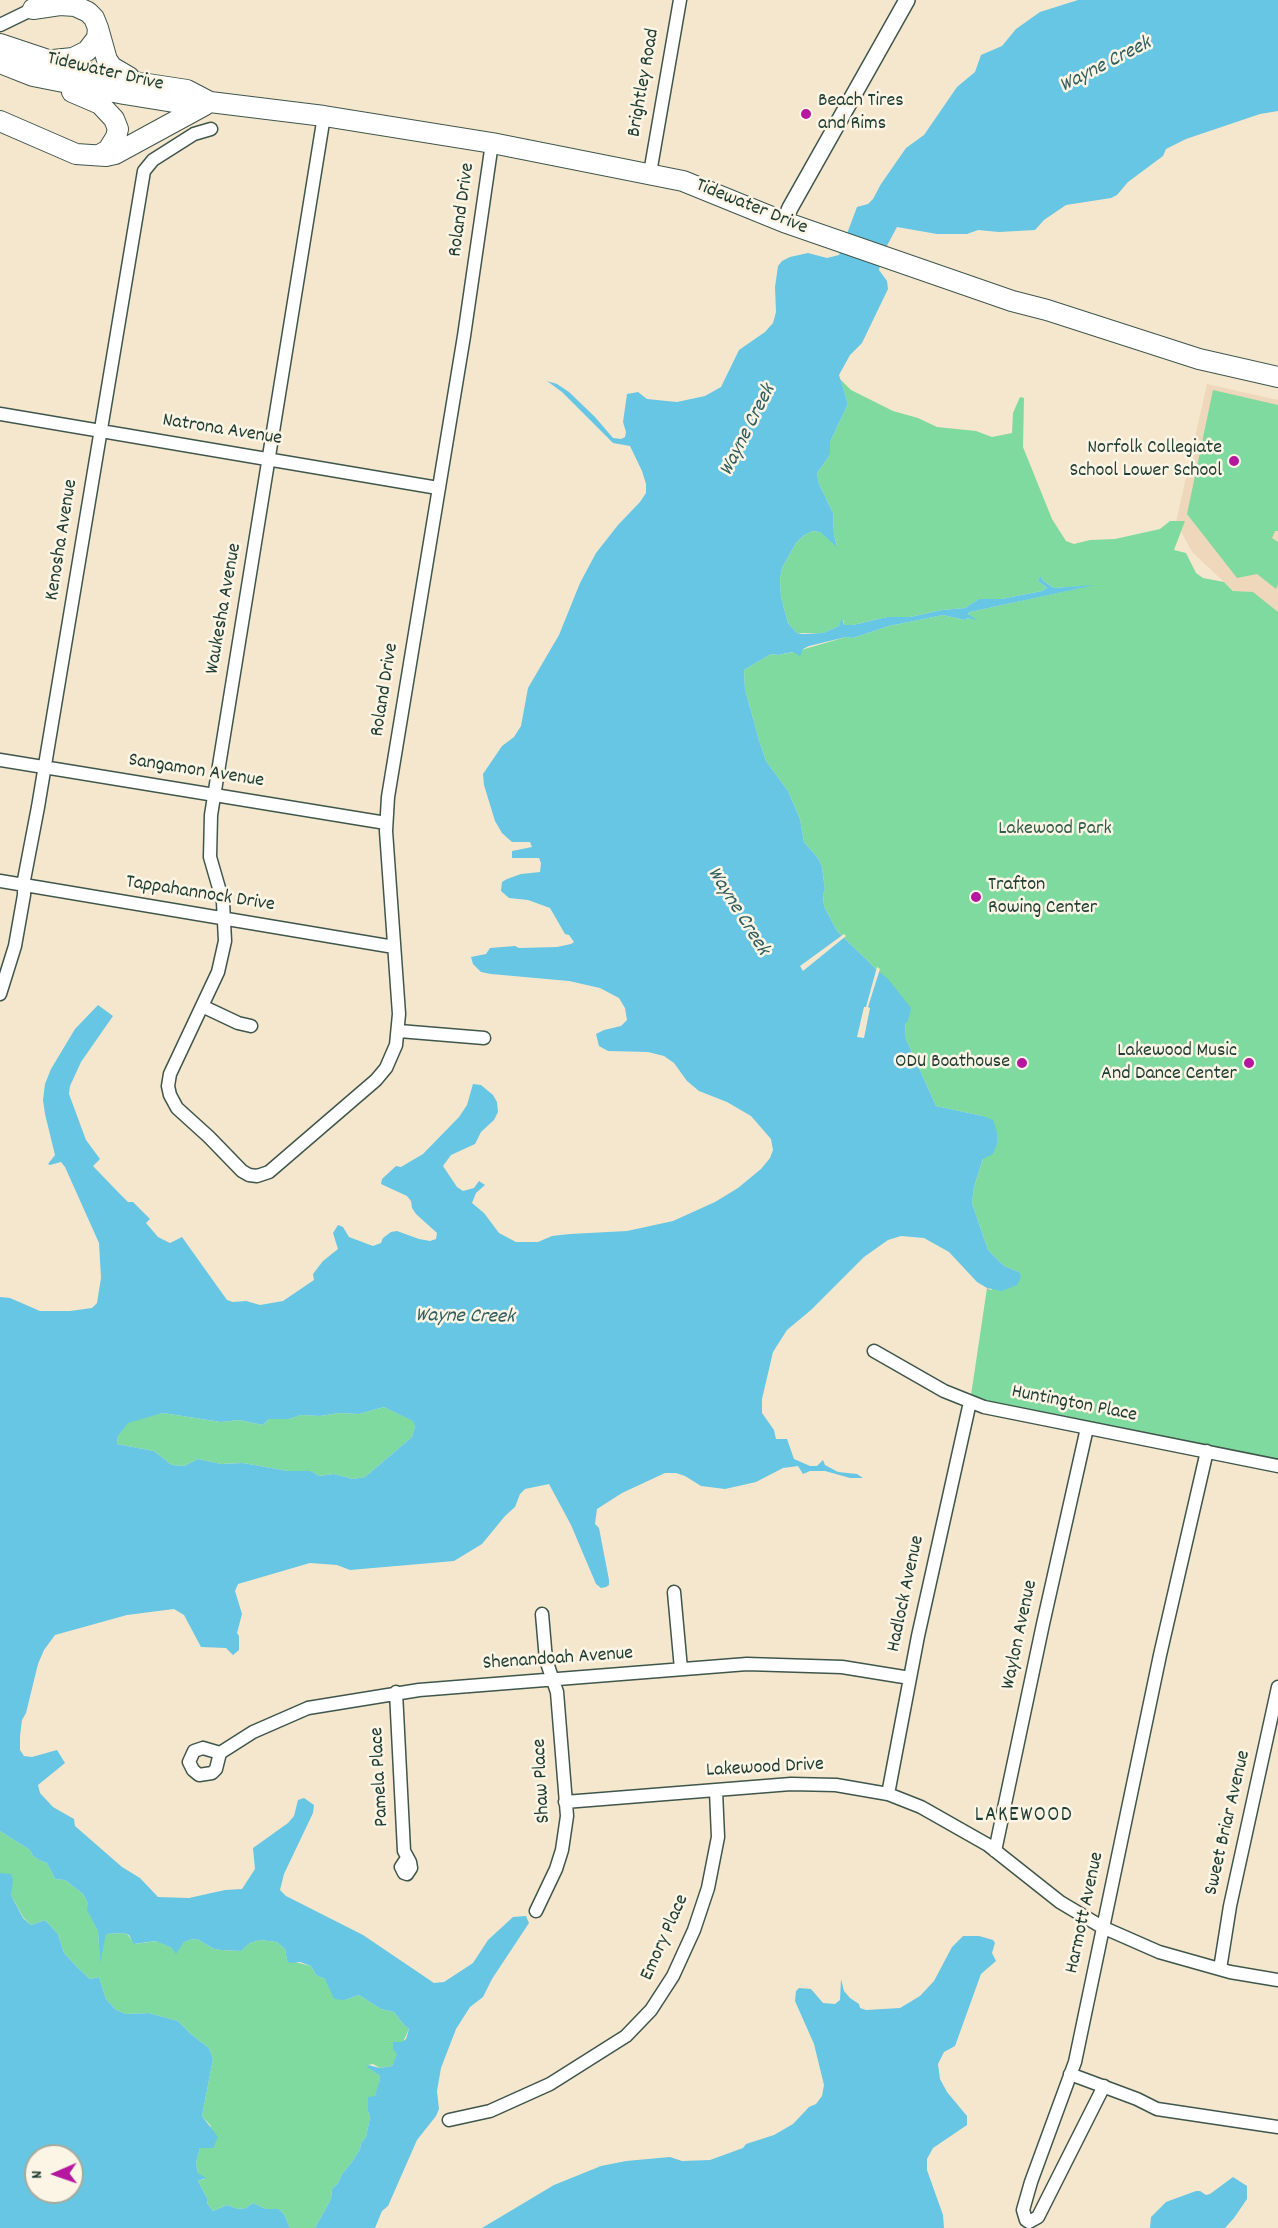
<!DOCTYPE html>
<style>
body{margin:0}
#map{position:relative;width:1278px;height:2228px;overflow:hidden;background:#f5e7cd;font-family:Dekko,sans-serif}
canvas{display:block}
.north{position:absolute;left:24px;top:2144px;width:60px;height:60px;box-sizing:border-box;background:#fcf5e5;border:2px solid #a4ab9e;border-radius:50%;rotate:268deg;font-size:16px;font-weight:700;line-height:24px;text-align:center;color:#1f3d34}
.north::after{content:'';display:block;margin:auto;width:21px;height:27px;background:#b5179e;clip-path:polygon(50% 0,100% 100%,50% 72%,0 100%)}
</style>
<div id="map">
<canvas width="1278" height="2228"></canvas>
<div class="north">N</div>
</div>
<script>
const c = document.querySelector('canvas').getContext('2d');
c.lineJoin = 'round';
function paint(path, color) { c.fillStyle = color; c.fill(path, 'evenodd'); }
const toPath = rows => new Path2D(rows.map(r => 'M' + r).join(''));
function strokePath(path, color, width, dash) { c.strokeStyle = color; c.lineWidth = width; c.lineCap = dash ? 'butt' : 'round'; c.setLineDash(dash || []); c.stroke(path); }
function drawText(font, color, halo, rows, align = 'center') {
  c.font = font + ' Dekko,sans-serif'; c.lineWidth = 5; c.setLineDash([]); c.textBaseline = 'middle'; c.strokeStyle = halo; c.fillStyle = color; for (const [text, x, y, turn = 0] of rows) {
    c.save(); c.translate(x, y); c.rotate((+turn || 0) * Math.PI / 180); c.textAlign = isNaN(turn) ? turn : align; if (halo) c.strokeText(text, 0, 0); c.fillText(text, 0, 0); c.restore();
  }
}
paint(toPath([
 [1207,384,1278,400,1278,625,1240,597,1192,552,1176,522]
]), '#eed7bb');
paint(toPath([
 [840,379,851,390,893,411,918,418,937,427,976,431,992,437,1012,433,1013,413,1020,397,1024,398,1023,447,1052,519,1066,541,1074,544,1090,540,1115,539,1160,529,1170,521,1185,521,1174,550,1186,553,1196,573,1203,578,1224,582,1233,591,1253,592,1278,612,1278,1467,970,1402,987,1288,991,1290,1019,1272,1004,1266,988,1250,972,1203,974,1187,983,1159,983,1116,936,1106,906,1039,905,1023,877,970,837,931,824,906,823,894,825,890,822,867,818,858,804,842,800,819,788,791,766,761,759,740,745,689,744,670,771,654,778,655,794,652,846,637,853,638,889,626,943,615,965,620,965,618,975,619,968,615,970,612,1089,586,1054,588,1042,580,1041,577,1038,581,1047,588,1042,591,1001,599,979,599,965,608,942,610,910,617,887,617,853,625,844,625,843,619,839,626,823,633,797,633,788,623,781,597,780,579,782,568,796,543,803,536,812,531,820,532,837,546,834,534,833,513,819,484,817,473,830,455,830,442,848,404],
 [1213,390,1278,405,1278,531,1275,531,1272,538,1278,542,1278,584,1276,589,1257,574,1237,578,1187,514],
 [384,1407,414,1421,415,1426,412,1437,365,1477,353,1479,334,1474,319,1476,311,1471,288,1471,243,1463,221,1464,198,1459,184,1466,172,1465,154,1451,117,1444,118,1436,128,1422,163,1413,221,1422,239,1420,263,1425,269,1419,289,1419,301,1415,320,1416,339,1413,359,1414],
 [0,1831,30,1850,33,1856,39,1860,47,1863,55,1879,65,1880,83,1894,88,1904,88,1910,98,1931,100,1960,105,1934,124,1933,128,1935,135,1944,157,1941,172,1948,189,1940,197,1939,214,1949,221,1950,241,1951,250,1943,260,1940,277,1942,285,1949,287,1960,311,1966,316,1975,325,1979,345,2000,359,1995,381,2009,394,2012,404,2025,409,2029,392,2066,380,2068,373,2064,368,2065,368,2067,379,2075,380,2079,377,2092,368,2111,370,2117,366,2137,361,2143,360,2149,352,2162,342,2174,338,2183,332,2189,331,2199,315,2228,290,2228,284,2214,279,2209,266,2209,253,2203,246,2208,238,2209,227,2205,213,2211,207,2203,208,2200,198,2181,205,2179,198,2173,196,2163,200,2148,212,2131,210,2125,202,2116,213,2059,209,2048,191,2034,178,2021,149,2013,126,2014,116,2010,106,1999,99,1977,90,1979,78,1968,64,1953,58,1934,45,1920,31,1925,23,1917,11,1895,11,1885,0,1873]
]), '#7fdaa0');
paint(toPath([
 [1078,0,1278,0,1278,111,1260,114,1186,139,1166,149,1163,156,1128,182,1117,195,1111,198,1066,205,1044,220,1035,230,999,232,978,230,967,234,937,234,897,227,882,255,879,270,887,281,888,289,862,343,850,355,839,375,848,404,830,442,830,455,817,473,819,484,833,513,834,534,837,547,820,532,812,531,803,536,796,543,782,568,780,579,781,597,788,623,797,633,802,634,823,633,839,626,842,618,844,625,853,625,887,617,910,617,942,610,965,608,979,599,1001,599,1042,591,1047,588,1038,581,1041,576,1042,580,1054,588,1095,585,970,612,968,614,977,620,966,618,965,620,943,615,889,626,853,638,846,637,809,646,803,649,800,656,793,652,778,655,771,654,744,670,745,689,759,740,766,761,788,791,800,819,804,842,818,858,822,867,825,890,823,894,824,906,837,931,877,970,888,979,911,1008,908,1021,905,1024,906,1039,936,1106,983,1116,993,1120,997,1132,997,1144,993,1154,983,1159,981,1165,974,1187,972,1203,988,1250,1004,1266,1019,1272,1021,1277,1017,1285,1002,1291,987,1288,977,1282,949,1252,924,1238,901,1236,888,1240,864,1257,811,1310,787,1330,773,1352,762,1399,762,1413,774,1430,776,1439,787,1439,794,1459,810,1466,817,1466,823,1460,825,1465,838,1472,857,1474,863,1478,850,1478,825,1471,810,1471,803,1474,798,1466,783,1468,756,1482,725,1489,701,1486,685,1476,676,1473,665,1473,622,1493,597,1509,595,1524,599,1528,609,1580,609,1585,606,1587,601,1588,596,1584,571,1525,549,1484,525,1489,520,1494,515,1507,505,1516,482,1544,454,1561,350,1570,337,1565,310,1563,238,1584,235,1591,242,1614,237,1633,239,1636,239,1650,233,1655,226,1648,201,1647,184,1615,174,1609,127,1615,55,1635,44,1650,38,1664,26,1713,22,1720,20,1736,20,1750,24,1756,32,1757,57,1750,65,1763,38,1785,40,1793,53,1807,74,1819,75,1826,122,1867,140,1878,158,1897,189,1898,225,1890,242,1889,255,1869,253,1848,288,1823,294,1816,298,1800,304,1798,314,1805,313,1813,284,1874,280,1890,286,1896,363,1935,434,1983,444,1982,473,1963,488,1940,513,1917,526,1916,529,1923,492,1979,483,1997,470,2007,456,2029,441,2068,437,2091,439,2109,436,2116,417,2140,388,2206,382,2211,375,2228,315,2228,331,2199,332,2189,338,2183,342,2174,352,2162,360,2149,361,2143,366,2137,370,2117,368,2111,368,2097,375,2096,380,2079,379,2075,367,2067,368,2065,380,2068,392,2066,397,2054,393,2049,393,2042,402,2042,406,2039,409,2029,404,2025,394,2012,381,2009,359,1995,345,2000,334,1999,325,1979,316,1975,311,1966,300,1962,289,1963,287,1960,285,1949,277,1942,260,1940,250,1943,241,1951,221,1950,214,1949,197,1939,189,1940,183,1943,176,1954,172,1948,156,1941,134,1944,129,1935,124,1933,106,1934,100,1963,98,1931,87,1910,88,1904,83,1894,65,1880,55,1879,47,1863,39,1860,33,1856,30,1850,0,1831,0,1297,10,1298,40,1311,70,1311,92,1308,97,1303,101,1278,99,1243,65,1167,61,1162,50,1165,48,1164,55,1155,45,1114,43,1100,45,1084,51,1069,75,1029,98,1005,113,1016,81,1062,70,1086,69,1094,86,1140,100,1159,93,1166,117,1191,128,1202,133,1202,150,1219,146,1223,158,1237,170,1243,182,1237,227,1300,233,1302,246,1301,260,1305,283,1301,314,1280,313,1274,323,1261,338,1249,333,1233,338,1225,343,1227,349,1237,373,1246,381,1243,383,1238,391,1232,397,1231,419,1239,430,1241,436,1239,437,1233,416,1214,412,1208,411,1201,407,1196,381,1184,382,1179,396,1166,401,1167,423,1154,459,1117,467,1105,473,1084,481,1085,493,1095,497,1102,498,1112,494,1120,481,1132,475,1144,451,1155,443,1166,457,1187,463,1191,474,1188,479,1181,485,1185,476,1193,472,1203,484,1213,499,1233,516,1242,538,1242,552,1236,570,1234,627,1231,673,1221,715,1202,738,1188,761,1169,770,1158,773,1150,771,1139,751,1116,727,1102,699,1091,687,1081,674,1063,664,1056,648,1052,608,1051,599,1046,596,1034,604,1030,621,1026,627,1020,625,1008,619,998,600,988,569,981,491,974,481,972,473,964,471,957,486,954,490,948,515,946,519,948,557,947,571,944,574,942,569,935,565,934,550,908,528,900,509,898,501,891,502,882,507,879,521,874,540,872,541,863,539,858,512,858,512,851,532,847,530,842,512,842,502,833,495,821,484,785,483,774,502,746,514,737,521,726,528,688,559,635,580,583,596,553,618,525,640,502,646,493,646,484,642,471,630,446,613,443,562,392,547,381,557,384,569,392,595,417,613,438,621,439,625,437,626,432,623,422,627,394,638,392,647,399,677,402,705,396,721,387,739,350,765,332,773,323,776,312,775,287,778,266,782,261,790,257,808,253,827,258,839,255,857,207,868,204,873,199,881,184,906,148,924,135,957,87,975,72,981,55,1002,46,1016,29,1040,12],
 [384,1407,413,1421,415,1426,412,1437,365,1477,353,1479,334,1474,319,1476,311,1471,288,1471,243,1463,221,1464,198,1459,184,1466,172,1465,154,1451,117,1444,118,1436,128,1423,163,1413,221,1422,239,1420,263,1425,269,1419,289,1419,301,1415,320,1416,339,1413,359,1414],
 [0,1873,11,1874,13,1880,11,1895,23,1918,31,1925,45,1920,58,1934,64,1953,78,1968,90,1979,99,1977,106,1999,116,2010,126,2014,149,2013,178,2021,191,2034,209,2048,213,2059,202,2116,218,2137,213,2148,200,2148,196,2163,198,2173,206,2178,198,2181,208,2200,207,2203,213,2211,227,2205,238,2209,246,2208,253,2203,266,2209,279,2209,284,2214,290,2228,0,2228],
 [36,2156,72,2156,72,2192,36,2192],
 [963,1936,979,1936,993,1940,995,1943,992,1953,996,1961,981,1974,955,2046,944,2052,938,2064,940,2079,947,2092,967,2116,967,2125,933,2148,927,2159,927,2170,943,2215,944,2228,482,2228,554,2185,601,2166,626,2161,670,2157,682,2161,710,2160,743,2148,746,2144,774,2135,793,2124,809,2107,816,2104,822,2096,824,2085,814,2044,795,2001,796,1991,799,1988,811,1989,823,2003,835,2004,840,2000,841,1979,844,1991,850,1998,859,2004,860,2008,866,2010,900,2008,920,1996,934,1981,952,1947],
 [1233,2177,1247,2186,1247,2199,1234,2218,1225,2228,1150,2228,1151,2217,1166,2202,1196,2191,1200,2191,1206,2195,1210,2194]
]), '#66c6e4');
paint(toPath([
 [844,934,846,936,803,971,800,966],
 [877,967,880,969,868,1007,870,1008,864,1038,857,1037,864,1007,866,1007]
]), '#f5e7cd');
const minor = toPath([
 [0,25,33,9],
 [324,116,211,815,210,857,223,902,225,941,218,972,170,1074,168,1086,170,1095,177,1108,209,1137,242,1171,249,1175,257,1176,269,1172,376,1080,386,1068,396,1045,399,1014,386,831,388,797,464,336,492,143],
 [650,173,680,0],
 [0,414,438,488],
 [0,760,386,823],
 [0,881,394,947],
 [0,994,15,946,24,895,24,880,38,807,144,171,153,160,194,134,211,129],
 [202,1006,238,1023,251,1026],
 [399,1031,484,1038],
 [874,1351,944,1391,984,1407,1278,1466],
 [674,1592,681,1669],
 [396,1692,404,1851,410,1862,411,1868,407,1874,404,1873,401,1867,407,1858],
 [203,1748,220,1753,216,1769,212,1773,199,1775,193,1770,189,1762,194,1751,203,1748],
 [220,1753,253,1732,308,1708,419,1690,747,1664,842,1667,910,1678],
 [888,1794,918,1636,970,1402],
 [565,1802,791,1784,836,1785,888,1794,921,1807,988,1845,1060,1902,1102,1927,1159,1952,1230,1972,1278,1980],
 [995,1851,1043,1624,1087,1428],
 [536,1911,556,1869,562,1850,567,1816,557,1692,546,1660,542,1614],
 [1220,1969,1230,1906,1278,1687],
 [1070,2074,1137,2099,1157,2109,1278,2127],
 [1104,2086,1038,2217,1029,2222,1026,2220,1023,2210,1031,2182,1075,2062,1160,1655,1207,1451],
 [449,2120,490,2111,550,2084,626,2036,651,2010,673,1976,694,1930,708,1888,718,1837,716,1791]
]);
const tertiary = toPath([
 [784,222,790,208,907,0]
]);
const trunk = toPath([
 [33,9,60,5,75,6,88,12,94,18,98,28,107,60,112,67,129,77],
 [0,44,78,70,115,79,187,90,210,102],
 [53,60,73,58,87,51,97,38,98,28],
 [0,63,33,76,124,94,186,104,210,102,324,116,492,143,683,181,784,222,1012,301,1047,310,1199,359,1278,377],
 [72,92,100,104,114,119,118,129,116,137,108,150,99,155],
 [0,121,76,154,106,156,115,154,205,105]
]);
strokePath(minor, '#3f564b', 15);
strokePath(tertiary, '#3f564b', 18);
strokePath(trunk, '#3f564b', 22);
strokePath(minor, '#fff', 12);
strokePath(tertiary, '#fff', 15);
strokePath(trunk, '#fff', 20);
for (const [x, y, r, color] of [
 [806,114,6,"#b5179e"],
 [1234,461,6,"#b5179e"],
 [976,897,6,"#b5179e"],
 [1022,1063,6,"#b5179e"],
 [1249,1063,6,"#b5179e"]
]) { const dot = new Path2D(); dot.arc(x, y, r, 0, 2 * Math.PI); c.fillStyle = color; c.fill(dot); strokePath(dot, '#fcf5e5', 2); }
drawText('20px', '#1f3d34', '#fcf5e5', [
 ["Tidewater Drive",105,73,13],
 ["Brightley Road",645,83,-80],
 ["Tidewater Drive",751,208,22],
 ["Roland Drive",463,210,-82],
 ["Natrona Avenue",222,431,9],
 ["Kenosha Avenue",63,540,-81],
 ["Waukesha Avenue",225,609,-80],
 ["Roland Drive",386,690,-81],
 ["Sangamon Avenue",196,772,9],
 ["Tappahannock Drive",200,895,9],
 ["Huntington Place",1074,1405,11],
 ["Hadlock Avenue",907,1594,-78],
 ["Waylon Avenue",1021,1635,-78],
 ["Shenandoah Avenue",558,1660,-4],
 ["Lakewood Drive",765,1769,-3],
 ["Pamela Place",381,1777,-93],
 ["Shaw Place",543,1781,-93],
 ["Sweet Briar Avenue",1229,1823,-77],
 ["Harmott Avenue",1086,1913,-78],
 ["Emory Place",666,1938,-66]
]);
drawText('20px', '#1f3d34', '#fcf5e5', [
 ["Beach Tires",818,102,"left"],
 ["and Rims",818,125,"left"],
 ["Norfolk Collegiate",1222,449],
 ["School Lower School",1222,472],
 ["Trafton",988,886,"left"],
 ["Rowing Center",988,909,"left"],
 ["Lakewood Music",1237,1052],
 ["And Dance Center",1237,1075],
 ["ODU Boathouse",1010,1063]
], 'right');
drawText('20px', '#325c4a', '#fcf5e5', [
 ["Lakewood Park",1055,830]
]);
drawText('italic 21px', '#315f60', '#fcf5e5', [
 ["Wayne Creek",1106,66,-27],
 ["Wayne Creek",749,431,-63],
 ["Wayne Creek",737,912,58],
 ["Wayne Creek",465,1318,1]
]);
c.letterSpacing = '1.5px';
drawText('21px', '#1f3d34', '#fcf5e5', [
 ["LAKEWOOD",1024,1817]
]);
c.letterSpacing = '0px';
</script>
